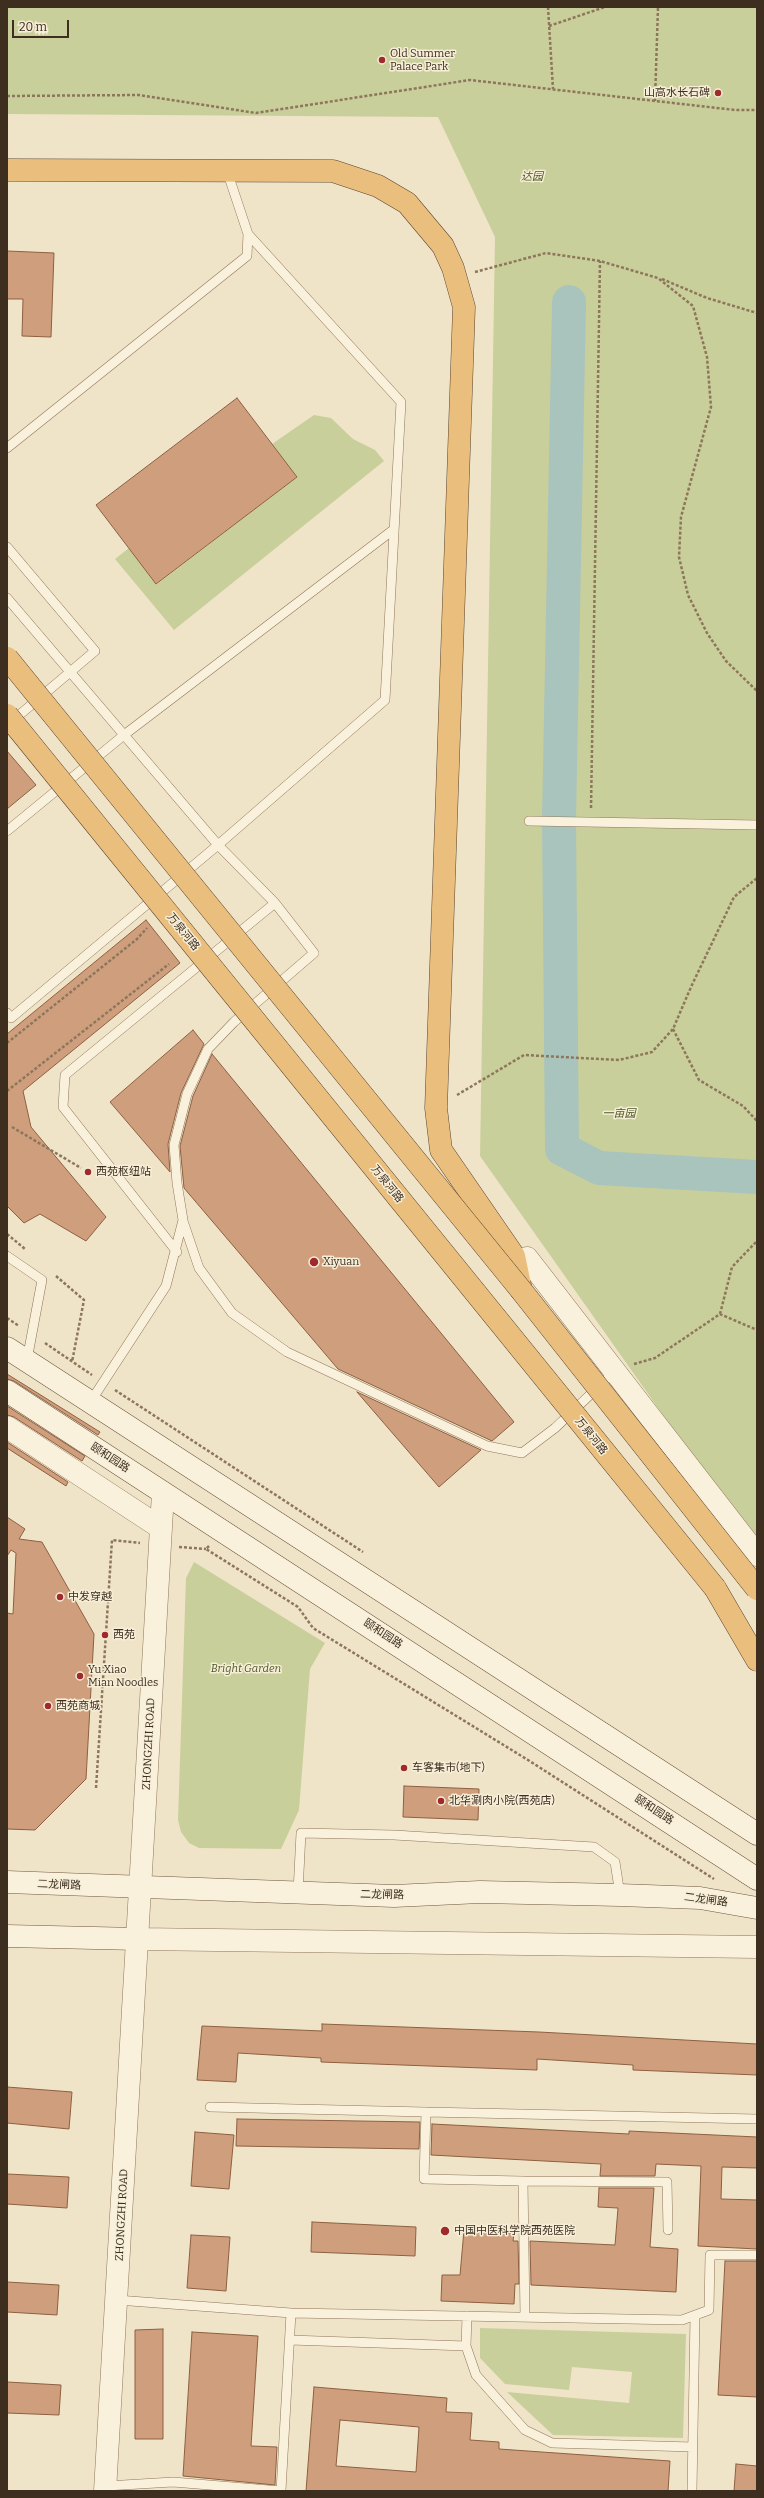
<!DOCTYPE html>
<meta charset="utf-8">
<style>
body{margin:0}
#map{position:relative;width:764px;height:2498px;overflow:hidden;background:#f0e4c8;font-family:Bitter,serif}
canvas{display:block}
.frame{position:absolute;inset:0;border:8px solid #3d2e20;pointer-events:none}
.scale{position:absolute;left:12px;top:20px;width:57px;height:18px;box-sizing:border-box;border:2px solid #3d2e20;border-top:0;padding-left:5px;font-size:12px;line-height:14px;white-space:nowrap;color:#3d2e20;-webkit-text-stroke:3px #f7eed8;paint-order:stroke}
</style>
<div id="map">
<canvas width="764" height="2498"></canvas>
<div class="frame"></div>
<div class="scale">20 m</div>
</div>
<script>
const c = document.querySelector('canvas').getContext('2d');
c.lineJoin = 'round';
function paint(path, color) { c.fillStyle = color; c.fill(path, 'evenodd'); }
const toPath = rows => new Path2D(rows.map(r => 'M' + r).join(''));
function strokePath(path, color, width, dash) { c.strokeStyle = color; c.lineWidth = width; c.lineCap = dash ? 'butt' : 'round'; c.setLineDash(dash || []); c.stroke(path); }
function drawText(font, color, halo, rows, align = 'center') {
  c.font = font + ' Bitter,"Noto Sans SC",serif'; c.lineWidth = 3; c.setLineDash([]); c.textBaseline = 'middle'; c.strokeStyle = halo; c.fillStyle = color; for (const [text, x, y, turn = 0] of rows) {
    c.save(); c.translate(x, y); c.rotate((+turn || 0) * Math.PI / 180); c.textAlign = isNaN(turn) ? turn : align; if (halo) c.strokeText(text, 0, 0); c.fillText(text, 0, 0); c.restore();
  }
}
paint(toPath([
 [7,7,757,7,757,1548,480,1156,495,237,438,117,7,114],
 [314,415,331,418,353,439,375,450,384,461,174,630,115,559,129,548,157,584,297,477,272,444],
 [194,1562,325,1643,310,1669,299,1810,281,1849,199,1848,189,1843,181,1832,178,1820,186,1578],
 [480,2328,686,2334,683,2438,553,2435,507,2392,629,2403,632,2372,572,2367,569,2390,505,2384,480,2358]
]), '#c9cf9b');
strokePath(toPath([
 [569,302,559,818,562,1149,599,1168,757,1177]
]), '#a9c4bc', 34);
const building = toPath([
 [7,251,54,253,51,337,22,336,23,299,7,299,7,251],
 [237,398,297,477,156,584,96,505,237,398],
 [7,751,36,785,7,809,7,751],
 [146,920,180,963,23,1091,31,1127,106,1217,86,1241,40,1214,24,1223,7,1206,7,1034,146,920],
 [193,1030,204,1044,181,1093,168,1144,170,1172,110,1102,193,1030],
 [212,1054,514,1422,492,1441,338,1369,184,1188,180,1146,193,1096,212,1054],
 [7,1374,100,1432,98,1435,14,1381,7,1379,7,1374],
 [357,1392,481,1450,439,1487,357,1392],
 [7,1406,85,1456,82,1461,14,1417,7,1415,7,1406],
 [7,1442,68,1482,66,1486,7,1448,7,1442],
 [7,1517,25,1529,19,1539,42,1542,94,1634,86,1779,35,1830,7,1829,7,1613,13,1614,16,1553,11,1550,7,1556,7,1517],
 [404,1786,479,1789,478,1820,403,1817,404,1786],
 [322,2024,539,2032,757,2044,757,2075,633,2070,633,2065,537,2059,537,2070,321,2062,321,2058,238,2053,236,2082,197,2080,202,2026,322,2031,322,2024],
 [7,2087,72,2092,69,2129,7,2123,7,2087],
 [237,2119,420,2122,419,2149,236,2146,237,2119],
 [432,2124,629,2134,629,2131,757,2137,757,2168,722,2167,721,2199,757,2200,757,2249,698,2246,701,2166,656,2164,655,2176,600,2176,601,2164,431,2155,432,2124],
 [195,2132,234,2135,229,2189,191,2186,195,2132],
 [7,2174,69,2177,67,2208,7,2204,7,2174],
 [599,2188,654,2188,650,2247,678,2249,676,2292,531,2285,530,2241,615,2245,618,2208,598,2207,599,2188],
 [312,2222,416,2227,415,2256,311,2252,312,2222],
 [464,2230,514,2234,513,2241,518,2241,519,2284,515,2284,514,2304,441,2301,442,2275,460,2275,464,2230],
 [191,2235,230,2237,226,2291,187,2288,191,2235],
 [725,2261,757,2261,757,2397,718,2395,725,2261],
 [7,2282,59,2285,57,2315,7,2312,7,2282],
 [163,2329,163,2439,135,2439,135,2330,163,2329],
 [192,2332,258,2336,251,2446,277,2447,275,2485,183,2476,192,2332],
 [7,2382,61,2385,59,2415,7,2413,7,2382],
 [314,2387,447,2398,446,2412,472,2413,470,2440,499,2442,499,2449,670,2461,668,2491,306,2491,314,2387],
 [340,2420,419,2427,416,2472,336,2466,340,2420],
 [736,2464,757,2466,757,2491,734,2491,736,2464]
]);
paint(building, '#cf9f7d');
strokePath(building, '#8d5f41', 1);
const service = toPath([
 [7,448,247,256,248,234,227,171],
 [7,547,95,651,11,722],
 [7,598,218,845,275,903,314,953,234,1022,208,1049,187,1094,174,1145,177,1183,183,1220,166,1286,91,1401],
 [529,821,757,825],
 [7,831,124,735,393,530],
 [7,1013,11,1018,218,845,385,700,401,402,248,234],
 [183,1221,199,1268,232,1313,287,1352,487,1446,522,1453,555,1428,615,1371],
 [177,1252,63,1107,65,1075,275,903],
 [7,1256,42,1280,27,1360],
 [298,1892,301,1833,394,1835,594,1847,615,1862,620,1895],
 [210,2107,426,2112,424,2179,523,2181,525,2317],
 [426,2112,757,2119],
 [523,2181,667,2182,668,2230],
 [117,2300,291,2313],
 [290,2340,466,2346,467,2316],
 [466,2346,476,2375,525,2430,552,2443,693,2447],
 [106,2486,173,2482,281,2491,291,2313,682,2320,709,2310,710,2255,757,2255],
 [692,2491,695,2315]
]);
const tertiary = toPath([
 [527,1258,757,1555],
 [7,1427,161,1528],
 [138,1939,757,1947],
 [105,2491,163,1493]
]);
const secondary = toPath([
 [7,1348,757,1834],
 [7,1391,757,1879],
 [7,1882,394,1896,480,1892,620,1895,700,1898,757,1908],
 [7,1936,138,1939]
]);
const trunk = toPath([
 [7,170,333,171,378,186,407,203,443,246,453,268,464,307,436,1108,441,1150,514,1256,521,1290],
 [715,1588,757,1660]
]);
strokePath(service, '#8d765c', 10);
strokePath(tertiary, '#8d765c', 23);
strokePath(secondary, '#6f573f', 23);
strokePath(trunk, '#5b4430', 23);
strokePath(toPath([
 [548,7,553,89],
 [549,26,605,7],
 [7,96,139,95,256,113,470,80,735,110,757,110],
 [655,101,658,7],
 [475,272,546,253,600,261,658,278,693,306,707,357,711,407,681,517,679,557,688,595,707,633,726,661,757,691],
 [662,279,707,298,757,313],
 [591,808,600,261],
 [673,1029,699,1080,743,1106,757,1121],
 [7,1043,137,939,147,928],
 [7,1091,169,964],
 [457,1095,524,1055,619,1060,652,1052,673,1029,691,987,734,897,757,878],
 [12,1127,81,1168],
 [7,1234,25,1249],
 [56,1276,84,1300,72,1362],
 [720,1314,732,1267,757,1241],
 [7,1318,19,1326],
 [45,1343,92,1375],
 [634,1364,655,1358,720,1314,757,1330],
 [115,1390,363,1552],
 [209,1546,206,1549,298,1607,313,1628,528,1760,714,1879],
 [179,1547,206,1549],
 [96,1788,112,1540,140,1543]
]), '#8d765c', 2.5, [3, 2]);
strokePath(service, '#faf1dc', 9);
strokePath(tertiary, '#faf1dc', 22);
strokePath(secondary, '#faf1dc', 22);
strokePath(trunk, '#eabe7c', 22);
const trunkBridge = toPath([
 [7,658,521,1290,757,1589],
 [7,715,715,1588]
]);
strokePath(trunkBridge, '#5b4430', 23, []);
strokePath(trunkBridge, '#eabe7c', 22);
for (const [x, y, r, color] of [
 [382,60,4,"#9e2a2b"],
 [718,93,4,"#9e2a2b"],
 [88,1172,4,"#9e2a2b"],
 [314,1262,5,"#9e2a2b"],
 [60,1597,4,"#9e2a2b"],
 [105,1635,4,"#9e2a2b"],
 [80,1676,4,"#9e2a2b"],
 [48,1706,4,"#9e2a2b"],
 [404,1768,4,"#9e2a2b"],
 [441,1801,4,"#9e2a2b"],
 [445,2231,5,"#9e2a2b"]
]) { const dot = new Path2D(); dot.arc(x, y, r, 0, 2 * Math.PI); c.fillStyle = color; c.fill(dot); strokePath(dot, '#f7eed8', 1.5); }
drawText('11px', '#3d2e20', '#f7eed8', [
 ["Old Summer",390,54],
 ["Palace Park",390,67],
 ["山高水长石碑",710,93,"right"],
 ["西苑枢纽站",96,1172],
 ["Xiyuan",323,1262],
 ["中发穿越",68,1597],
 ["西苑",113,1635],
 ["Yu Xiao",88,1670],
 ["Mian Noodles",88,1683],
 ["西苑商城",56,1706],
 ["车客集市(地下)",412,1768],
 ["北华涮肉小院(西苑店)",449,1801],
 ["中国中医科学院西苑医院",454,2231]
], 'left');
drawText('italic 11px', '#4d5a26', '#f7eed8', [
 ["达园",532,177],
 ["一亩园",619,1114],
 ["Bright Garden",246,1669]
]);
drawText('11px', '#3d2e20', '#f7eed8', [
 ["万泉河路",183,932,51],
 ["万泉河路",387,1184,51],
 ["万泉河路",591,1436,51],
 ["颐和园路",110,1458,33],
 ["颐和园路",383,1634,33],
 ["ZHONGZHI ROAD",149,1744,-87],
 ["颐和园路",654,1810,33],
 ["二龙闸路",59,1885,2],
 ["二龙闸路",382,1895,1],
 ["二龙闸路",706,1900,7],
 ["ZHONGZHI ROAD",122,2215,-87]
]);
</script>
